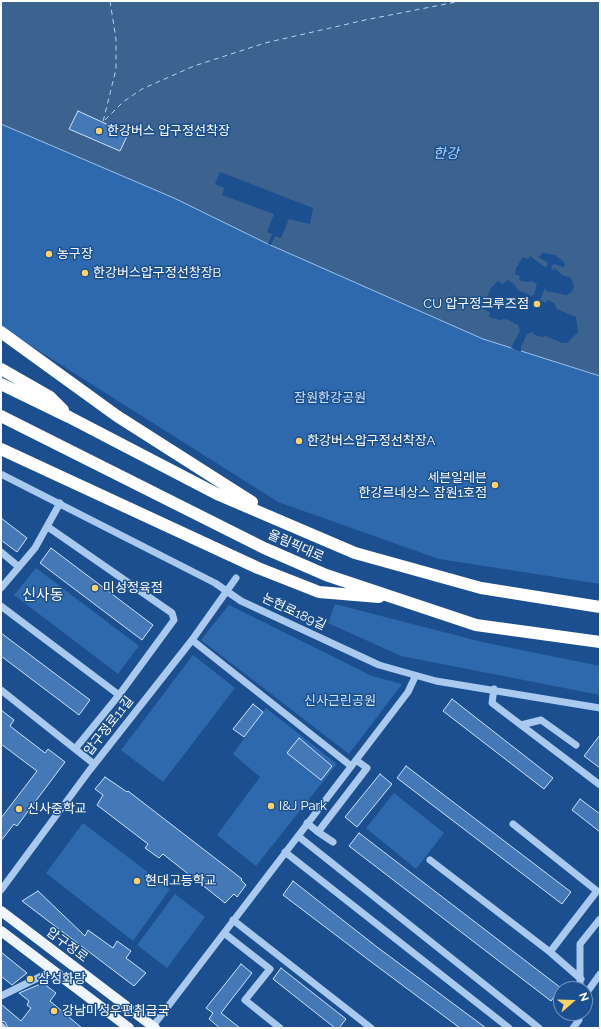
<!DOCTYPE html>
<meta charset="utf-8">
<style>
body{margin:0}
#map{position:relative;width:601px;height:1029px;overflow:hidden;background:#1b4f8f;font-family:Raleway,sans-serif}
canvas{display:block}
.frame{position:absolute;inset:0;border:2px solid #fff;pointer-events:none}
.north{position:absolute;left:553px;top:981px;width:40px;height:40px;box-sizing:border-box;background:#1b4f8f;border:1px solid #7695bc;border-radius:50%;rotate:70deg;font-size:11px;font-weight:700;line-height:16px;text-align:center;color:#fff}
.north::after{content:'';display:block;margin:auto;width:14px;height:18px;background:#ffd166;clip-path:polygon(50% 0,100% 100%,50% 72%,0 100%)}
</style>
<div id="map">
<canvas width="601" height="1029"></canvas>
<div class="frame"></div>
<div class="north">N</div>
</div>
<script>
const c = document.querySelector('canvas').getContext('2d');
c.lineJoin = 'round';
function paint(path, color) { c.fillStyle = color; c.fill(path, 'evenodd'); }
const toPath = rows => new Path2D(rows.map(r => 'M' + r).join(''));
function strokePath(path, color, width, dash) { c.strokeStyle = color; c.lineWidth = width; c.lineCap = dash ? 'butt' : 'round'; c.setLineDash(dash || []); c.stroke(path); }
function drawText(font, color, halo, rows, align = 'center') {
  c.font = font + ' Raleway,"Noto Sans KR",sans-serif'; c.lineWidth = 3; c.setLineDash([]); c.textBaseline = 'middle'; c.strokeStyle = halo; c.fillStyle = color; for (const [text, x, y, turn = 0] of rows) {
    c.save(); c.translate(x, y); c.rotate((+turn || 0) * Math.PI / 180); c.textAlign = isNaN(turn) ? turn : align; if (halo) c.strokeText(text, 0, 0); c.fillText(text, 0, 0); c.restore();
  }
}
paint(toPath([
 [1,124,174,198,268,244,483,339,600,376,600,584,439,559,278,502,1,327],
 [36,568,139,646,118,674,14,595],
 [335,604,482,642,600,666,600,695,401,656,328,623],
 [229,605,372,676,402,684,349,754,201,640],
 [193,655,235,688,163,782,121,750],
 [266,708,337,764,256,866,217,835,260,777,233,754],
 [394,793,444,833,416,869,366,828],
 [83,823,170,889,133,941,46,873],
 [175,894,205,917,167,968,137,945]
]), '#2e69ad');
const water = toPath([
 [1,1,600,1,600,376,483,339,268,244,174,198,1,124,1,1]
]);
paint(water, '#3c6290');
strokePath(water, '#9cc4f0', 1);
paint(toPath([
 [220,172,313,208,310,224,289,219,281,238,275,236,271,245,268,244,272,234,267,232,274,214,222,195,224,188,215,184],
 [543,253,555,255,562,260,565,264,564,267,553,264,551,269,554,270,555,268,562,275,571,278,574,286,572,292,566,295,546,291,545,288,540,300,546,303,548,300,554,303,557,309,576,317,578,332,567,343,562,343,546,336,541,337,533,334,533,332,527,334,521,347,521,352,511,348,520,331,518,325,506,319,500,320,489,317,490,312,484,310,486,299,491,288,498,281,503,284,507,280,514,284,518,290,532,296,534,294,537,284,532,281,527,282,519,280,520,276,515,274,516,268,523,257,528,259,530,256,546,268,548,263,538,257]
]), '#1b4f8f');
strokePath(toPath([
 [110,1,116,39,116,69,103,122,123,102,142,89,194,66,265,43,365,20,461,1]
]), '#b5d3f5', 1, [5, 4]);
const building = toPath([
 [78,111,128,134,120,151,69,129,78,111],
 [1,518,27,538,17,552,1,540,1,518],
 [51,548,153,625,142,640,40,563,51,548],
 [1,633,90,700,79,715,1,656,1,633],
 [452,699,553,778,544,789,443,711,452,699],
 [253,704,263,712,244,737,233,729,253,704],
 [1,710,14,720,10,726,45,753,48,749,65,762,17,826,14,824,1,841,1,818,37,771,1,744,1,710],
 [600,735,600,768,584,756,600,735],
 [299,738,332,766,321,780,287,753,299,738],
 [406,766,571,892,562,904,397,778,406,766],
 [380,774,392,784,357,827,345,817,380,774],
 [105,777,127,792,128,791,242,879,241,880,246,885,237,897,234,894,225,903,163,854,159,858,145,848,148,844,97,805,103,795,95,789,105,777],
 [580,799,600,814,600,832,572,810,580,799],
 [359,833,561,988,551,1001,349,846,359,833],
 [293,881,377,947,486,1028,460,1028,374,964,283,895,293,881],
 [38,891,85,936,88,930,113,948,117,941,131,951,126,958,146,973,134,986,22,901,38,891],
 [1,952,27,973,12,985,1,976,1,952],
 [241,964,252,973,221,1013,240,1028,220,1028,209,1019,213,1013,206,1008,241,964],
 [281,968,346,1019,339,1028,335,1028,273,979,281,968],
 [43,983,56,993,50,1001,82,1028,8,1028,5,1022,1,1021,1,1004,21,1021,31,1008,27,1005,29,1001,19,993,43,983]
]);
paint(building, '#4478b7');
strokePath(building, '#cfe3fa', 1);
strokePath(toPath([
 [1,474,215,583,241,601,379,665,436,681,600,708],
 [1,552,19,567],
 [1,588,35,548,60,503],
 [1,606,119,695,174,620,172,613,48,527],
 [192,640,351,766],
 [494,689,492,703,600,785],
 [1,690,94,764],
 [521,725,541,720,576,745],
 [75,749,119,695],
 [307,823,318,832,367,768,356,760],
 [513,824,597,891,550,952],
 [318,832,333,842],
 [298,836,539,1028],
 [285,852,509,1028],
 [430,860,550,952,581,979],
 [1,890,89,771,192,640,236,578],
 [233,920,371,1028],
 [224,933,270,969,245,1000,280,1028],
 [580,989,580,944,600,919],
 [585,995,600,974],
 [1,996,54,970],
 [1,1026,3,1028],
 [153,1026,408,692,415,677],
 [573,1028,579,1020,579,1013]
]), '#a9c9ee', 7);
strokePath(toPath([
 [1,911,155,1028],
 [1,931,129,1028]
]), '#f0f6ff', 10);
strokePath(toPath([
 [1,332,117,416,252,502],
 [1,369,50,397,63,410],
 [1,384,69,417,217,494,355,553,481,588,600,607],
 [1,416,264,548,326,575,476,625,600,642],
 [1,449,258,568,319,592,379,597]
]), '#fff', 12);
for (const [x, y, r, color] of [
 [99,131,4,"#ffd166"],
 [49,254,4,"#ffd166"],
 [85,273,4,"#ffd166"],
 [537,304,4,"#ffd166"],
 [299,441,4,"#ffd166"],
 [495,485,4,"#ffd166"],
 [95,588,4,"#ffd166"],
 [271,806,4,"#ffd166"],
 [19,809,4,"#ffd166"],
 [137,881,4,"#ffd166"],
 [30,979,4,"#ffd166"],
 [54,1011,4,"#ffd166"]
]) { const dot = new Path2D(); dot.arc(x, y, r, 0, 2 * Math.PI); c.fillStyle = color; c.fill(dot); strokePath(dot, '#1b4f8f', 1.5); }
drawText('13px', '#fff', '#1b4f8f', [
 ["한강버스 압구정선착장",107,131],
 ["농구장",57,254],
 ["한강버스압구정선창장B",93,273],
 ["CU 압구정크루즈점",529,304,"right"],
 ["한강버스압구정선착장A",307,441],
 ["세븐일레븐",487,478,"right"],
 ["한강르네상스 잠원1호점",487,493,"right"],
 ["미성정육점",103,588],
 ["I&J Park",279,806],
 ["신사중학교",27,809],
 ["현대고등학교",145,881],
 ["삼성화랑",38,979],
 ["강남미성우편취급국",62,1011]
], 'left');
drawText('13px', '#cfe3fa', '#1b4f8f', [
 ["잠원한강공원",330,398],
 ["신사근린공원",340,701]
]);
drawText('13px', '#fff', '#1b4f8f', [
 ["올림픽대로",296,546,24],
 ["논현로189길",294,612,25],
 ["압구정로11길",109,726,-52],
 ["압구정로",67,945,37]
]);
drawText('italic 14px', '#b5d3f5', '#1b4f8f', [
 ["한강",446,154]
]);
drawText('15px', '#fff', '#1b4f8f', [
 ["신사동",43,595]
]);
</script>
